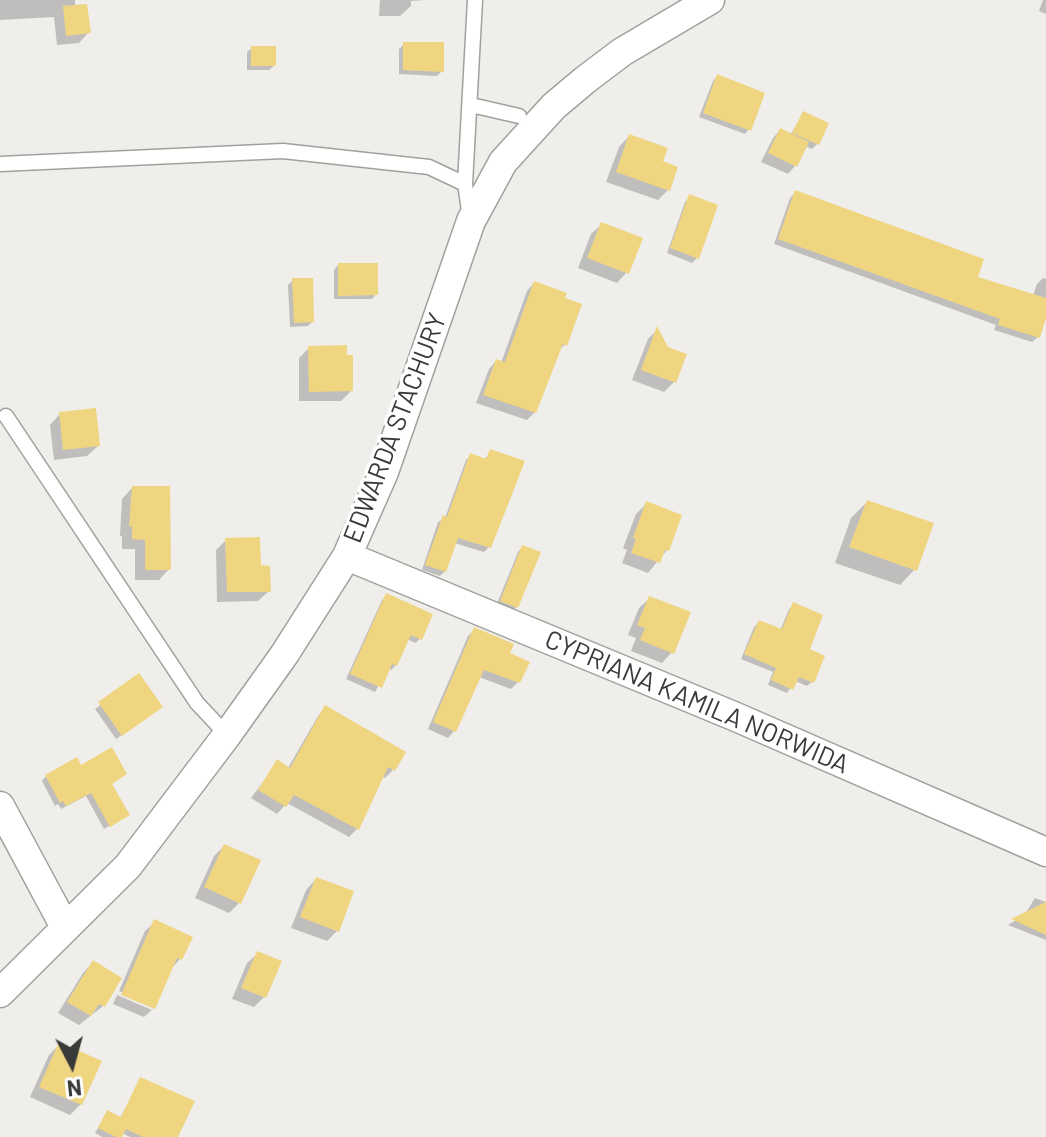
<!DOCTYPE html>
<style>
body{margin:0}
#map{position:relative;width:1046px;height:1137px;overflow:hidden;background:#efeeeb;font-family:Barlow,sans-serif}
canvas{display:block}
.north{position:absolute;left:32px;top:1025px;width:80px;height:80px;-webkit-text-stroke:6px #fff;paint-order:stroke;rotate:174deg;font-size:22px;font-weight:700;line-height:32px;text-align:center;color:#393938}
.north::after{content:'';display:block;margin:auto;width:28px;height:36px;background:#393938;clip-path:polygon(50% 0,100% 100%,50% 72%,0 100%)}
</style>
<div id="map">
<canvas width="1046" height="1137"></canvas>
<div class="north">N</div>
</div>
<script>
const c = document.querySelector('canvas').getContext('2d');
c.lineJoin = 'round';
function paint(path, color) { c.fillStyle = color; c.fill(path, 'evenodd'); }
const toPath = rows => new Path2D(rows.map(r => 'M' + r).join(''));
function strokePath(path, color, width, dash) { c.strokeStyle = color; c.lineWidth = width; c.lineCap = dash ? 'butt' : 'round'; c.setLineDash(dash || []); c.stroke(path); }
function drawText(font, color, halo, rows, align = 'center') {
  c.font = font + ' Barlow,sans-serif'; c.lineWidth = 7; c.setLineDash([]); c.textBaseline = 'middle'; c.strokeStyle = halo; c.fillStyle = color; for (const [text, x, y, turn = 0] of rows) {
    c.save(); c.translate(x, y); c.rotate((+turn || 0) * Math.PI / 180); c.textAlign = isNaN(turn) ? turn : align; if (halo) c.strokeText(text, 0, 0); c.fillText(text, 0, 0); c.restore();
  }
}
paint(toPath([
 [0,0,75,0,75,7,88,33,79,43,57,45,54,17,0,20],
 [380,0,425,0,411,1,411,6,400,16,379,16],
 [1043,0,1046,0,1046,14,1039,11],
 [404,44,442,71,437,76,399,74,399,49],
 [252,48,274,66,269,70,247,70,247,52],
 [717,76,749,129,745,134,699,117,713,81],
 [804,113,827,124,817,144,812,149,805,146,795,166,788,174,761,162,773,138,780,130,790,135],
 [629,136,660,163,668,190,658,200,606,182,619,147],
 [796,192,975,278,1033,296,1037,284,1043,278,1046,279,1046,315,1038,337,1032,342,994,330,996,325,774,244,790,198],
 [690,197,697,258,692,263,667,253,685,202],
 [602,224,627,272,617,283,578,268,591,234],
 [338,265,376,294,372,299,334,299,334,270],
 [293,280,312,322,308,326,290,327,288,285],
 [534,283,565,344,557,353,535,412,527,420,476,403,489,369,496,361,501,363,527,291],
 [657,330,675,381,664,392,632,380,648,339],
 [309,348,351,391,341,401,299,401,299,358],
 [60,414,98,446,87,456,54,460,50,425],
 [491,451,489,547,484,552,454,543,445,571,440,576,422,570,438,522,445,518,466,460,471,456,484,460],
 [132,488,169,569,159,580,135,580,135,549,122,549,122,536,120,536,122,499],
 [867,502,915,569,900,585,835,563,851,518],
 [646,504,667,550,648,573,622,563,627,550,623,548,636,514],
 [226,540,259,567,269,591,258,601,217,602,216,550],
 [522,547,516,607,512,612,496,606,518,552],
 [387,595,420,639,415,643,407,639,396,665,391,670,388,668,375,692,346,679,382,600],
 [650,598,672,652,662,663,631,651,636,638,628,635,639,608],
 [794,605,807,650,812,682,807,686,795,681,787,693,768,685,773,672,741,659,754,627,759,622,780,631,789,609],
 [475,629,507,654,518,682,511,689,479,677,454,731,448,738,428,729,468,636],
 [139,676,156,711,116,739,95,709],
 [326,708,393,770,385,778,382,776,357,829,349,837,287,803,277,814,251,798,278,762,288,768,318,716],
 [81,768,125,774,110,785,126,816,104,829,86,796,61,809,58,804,55,806,42,781,46,776],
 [224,846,239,903,229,913,195,898,214,856],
 [316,879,337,931,327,941,291,928,306,890],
 [1035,898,1046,902,1046,940,1008,925,1025,914],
 [155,922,180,959,171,969,152,1009,152,1005,119,991,145,931],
 [258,953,264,997,254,1007,232,999,247,963],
 [93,962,103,1006,79,1025,58,1013,83,973],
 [117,995,152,1010,144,1017,113,1004],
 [59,1045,81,1104,70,1115,30,1097,49,1055],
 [141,1080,176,1137,130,1137,122,1133,120,1137,102,1137,95,1133,107,1112,120,1118]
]), '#0003');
paint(toPath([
 [87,4,91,33,66,36,63,6],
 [403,42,444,42,444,72,403,70],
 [251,46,276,46,276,66,251,66],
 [717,74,765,93,751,131,703,113],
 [803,111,829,123,819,145,792,133],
 [780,128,809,142,797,167,768,153],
 [629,134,668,148,663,161,678,167,670,191,616,172],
 [795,190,984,259,978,277,1046,298,1046,318,1040,338,998,325,1000,319,778,239],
 [689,194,718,205,699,259,670,248],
 [601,222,643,238,629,274,587,258],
 [338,263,378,263,378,295,338,296],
 [292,278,313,278,314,322,294,323],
 [534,281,567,293,565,298,582,304,567,346,563,344,536,413,483,395,496,359,505,362],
 [657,326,668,347,687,354,676,383,641,370],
 [347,345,347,355,353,355,353,391,309,392,308,346],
 [96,408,100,446,63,450,59,412],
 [490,449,525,461,491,548,458,538,446,572,425,565,443,515,447,517,470,453,486,459],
 [132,486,170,486,171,570,145,570,145,540,132,539,132,526,129,527],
 [867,500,934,523,917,571,849,547],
 [646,501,682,515,669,551,665,550,660,563,631,553,636,539,633,538],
 [260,537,261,565,270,566,271,592,227,592,225,538],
 [522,545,541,552,518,608,500,601],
 [386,593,433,614,422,640,411,635,397,666,392,664,382,688,350,674],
 [649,596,691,612,674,654,640,640,645,628,637,625],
 [793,602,823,615,810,649,825,656,814,683,799,677,793,690,771,680,776,668,744,654,759,620,782,629],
 [474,627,514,644,510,653,530,662,520,683,484,670,456,732,433,722],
 [139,673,163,707,122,736,98,702],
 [325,705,406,752,395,771,388,767,359,830,294,795,286,807,258,790,277,759,290,768],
 [112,747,127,774,112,784,130,815,110,827,91,793,66,806,63,801,60,803,45,775,77,757,81,765],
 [224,844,261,860,241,904,204,887],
 [316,877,354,891,339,932,300,917],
 [1046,902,1046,935,1011,919],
 [154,919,193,937,182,960,177,958,155,1009,121,995],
 [257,951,282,961,266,998,241,988],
 [93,960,122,978,105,1007,99,1004,91,1016,67,1002],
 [59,1042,102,1061,82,1105,39,1087],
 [140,1077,195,1101,178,1137,143,1137,126,1129,122,1137,116,1137,98,1128,107,1110,121,1117]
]), '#f0d580');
const service = toPath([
 [471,105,519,116],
 [0,164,283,151,429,167,465,184],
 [470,217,465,184,475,0],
 [6,416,197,703,227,735]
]);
const minor = toPath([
 [347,556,736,717,1046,852],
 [0,806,65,927],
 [0,993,128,866,227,735,284,655,347,556,384,472,471,221,503,162,554,106,585,80,622,52,710,0]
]);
strokePath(service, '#a1a09d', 17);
strokePath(minor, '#a1a09d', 31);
strokePath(service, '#fff', 14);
strokePath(minor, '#fff', 28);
drawText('26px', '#393938', '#fff', [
 ["EDWARDA STACHURY",395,428,-69],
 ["CYPRIANA KAMILA NORWIDA",697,702,23]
]);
</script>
